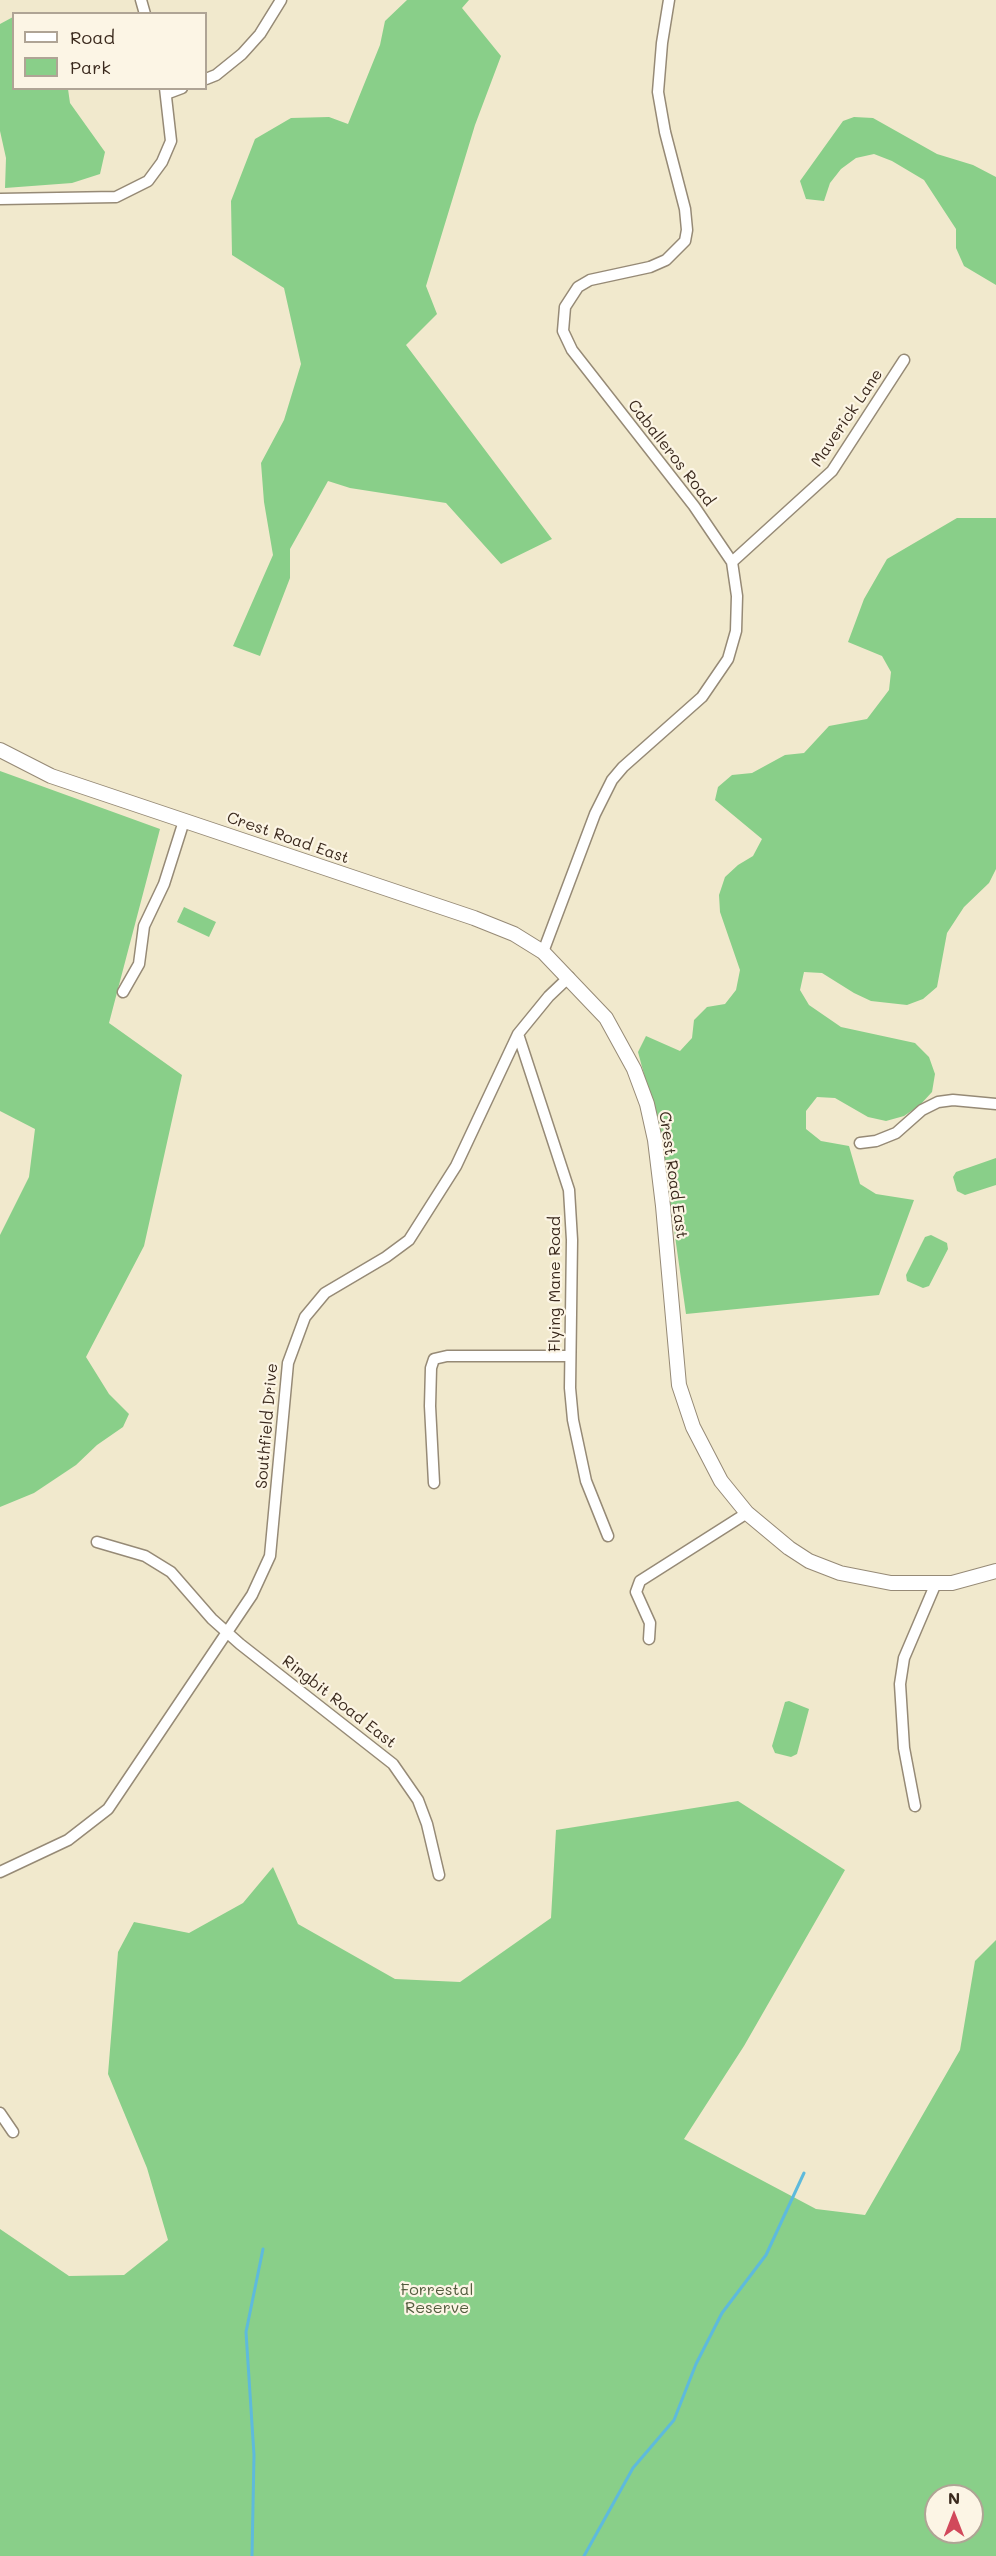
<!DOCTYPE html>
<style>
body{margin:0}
#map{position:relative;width:996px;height:2556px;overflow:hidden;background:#f1e9cd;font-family:Mali,sans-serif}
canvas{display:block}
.legend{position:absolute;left:12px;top:12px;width:195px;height:78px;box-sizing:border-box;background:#fcf5e5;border:2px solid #afa495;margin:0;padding:8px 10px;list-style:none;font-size:18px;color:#3b2a1e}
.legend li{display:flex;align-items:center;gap:12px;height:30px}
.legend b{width:30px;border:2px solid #afa495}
.north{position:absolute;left:924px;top:2484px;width:60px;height:60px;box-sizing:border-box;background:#fcf5e5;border:2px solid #afa495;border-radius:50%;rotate:0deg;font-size:16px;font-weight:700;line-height:24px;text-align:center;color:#3b2a1e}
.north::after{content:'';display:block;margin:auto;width:21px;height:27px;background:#d1495b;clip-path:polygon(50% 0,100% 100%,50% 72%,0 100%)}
</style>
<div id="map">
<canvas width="996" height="2556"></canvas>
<ul class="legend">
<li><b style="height:8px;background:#fff"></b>Road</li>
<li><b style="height:16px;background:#89cf89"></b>Park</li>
</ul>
<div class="north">N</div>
</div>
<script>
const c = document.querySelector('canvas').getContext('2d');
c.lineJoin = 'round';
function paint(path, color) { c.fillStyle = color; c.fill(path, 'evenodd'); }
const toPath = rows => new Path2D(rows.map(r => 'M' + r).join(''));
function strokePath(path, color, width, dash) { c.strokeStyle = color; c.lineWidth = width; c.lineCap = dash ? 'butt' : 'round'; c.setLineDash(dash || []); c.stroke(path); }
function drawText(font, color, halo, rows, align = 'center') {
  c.font = font + ' Mali,sans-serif'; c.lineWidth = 4.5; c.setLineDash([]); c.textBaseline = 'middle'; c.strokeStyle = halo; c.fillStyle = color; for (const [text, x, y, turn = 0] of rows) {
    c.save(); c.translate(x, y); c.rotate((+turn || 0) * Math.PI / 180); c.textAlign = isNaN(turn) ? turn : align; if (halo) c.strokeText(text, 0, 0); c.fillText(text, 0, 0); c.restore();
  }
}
paint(toPath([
 [407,0,469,0,462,8,501,56,475,125,426,286,437,314,406,345,552,539,501,564,446,503,350,488,328,481,290,549,290,578,260,656,233,646,273,555,264,502,261,463,284,420,301,364,284,288,232,255,231,201,255,139,291,118,329,117,348,124,380,45,385,21],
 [13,17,14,88,68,89,70,103,105,152,100,174,72,183,5,188,6,158,0,131,0,24],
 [854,117,873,118,937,154,973,165,996,177,996,285,964,266,956,248,956,229,924,180,892,161,874,154,856,158,841,169,830,183,824,201,806,199,800,181,843,121],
 [957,518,996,518,996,869,989,883,964,907,947,933,937,987,923,999,907,1005,871,1001,854,993,822,973,804,972,800,990,809,1005,841,1027,915,1043,929,1057,935,1074,932,1092,920,1105,904,1116,886,1121,868,1117,835,1098,817,1097,806,1111,806,1129,821,1141,849,1146,860,1184,876,1194,914,1200,879,1295,686,1314,661,1137,638,1052,646,1036,680,1051,692,1038,694,1020,707,1007,725,1004,736,990,740,970,720,912,719,895,725,877,738,865,753,856,762,839,715,800,718,787,732,775,752,773,785,755,804,753,829,726,867,719,889,690,891,672,882,656,848,642,864,599,887,559],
 [0,771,160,829,109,1023,182,1075,144,1246,86,1357,109,1394,129,1414,123,1427,97,1445,76,1465,34,1493,0,1507,0,1235,29,1177,35,1129,0,1111],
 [184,907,216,922,209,937,177,922],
 [996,1158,996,1185,965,1195,957,1191,953,1177,956,1172],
 [931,1235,947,1243,948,1249,929,1286,923,1288,907,1281,906,1275,925,1237],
 [789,1701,809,1709,797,1754,791,1757,775,1753,772,1746,785,1702],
 [738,1801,845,1870,744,2046,684,2139,816,2209,865,2215,960,2050,975,1961,996,1940,996,2556,0,2556,0,2229,69,2276,124,2275,168,2240,147,2168,108,2074,118,1952,134,1922,189,1933,243,1903,273,1867,298,1924,395,1979,460,1982,551,1918,556,1830],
 [936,2496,972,2496,972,2532,936,2532]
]), '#89cf89');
strokePath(toPath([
 [252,2556,254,2455,246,2332,263,2249],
 [584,2556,633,2468,674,2420,696,2364,722,2313,766,2255,804,2173]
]), '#5ebadc', 3);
const minor = toPath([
 [141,0,145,14],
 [206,79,216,75,242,54,260,34,281,0],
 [166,94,182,88],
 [0,199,116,197,148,181,162,162,171,141,165,88],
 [732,562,832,471,904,360],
 [543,952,595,814,612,780,623,767,702,697,728,659,736,631,737,596,732,562,694,506,572,350,563,331,565,307,578,287,590,280,650,267,666,260,685,241,687,230,685,209,665,132,658,92,662,43,669,0],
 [123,992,139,964,144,926,164,884,184,821],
 [518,1034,569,1190,572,1240,570,1388,573,1420,586,1481,608,1536],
 [860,1143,876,1141,896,1133,922,1110,938,1102,953,1100,996,1104],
 [434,1483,430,1406,431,1368,434,1359,447,1356,570,1356],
 [97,1542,145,1556,171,1572,212,1619,240,1644,393,1764,418,1800,427,1824,439,1875],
 [649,1639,650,1623,636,1592,640,1581,747,1513],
 [915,1806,904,1748,900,1684,904,1658,936,1583],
 [0,1872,68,1840,108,1809,252,1595,270,1556,288,1363,305,1317,325,1293,386,1257,409,1240,456,1166,518,1034,549,996,569,977],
 [0,2113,13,2132]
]);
const tertiary = toPath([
 [0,750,51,776,474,918,514,934,543,952,606,1018,634,1069,647,1104,655,1140,663,1206,679,1385,693,1427,721,1481,747,1513,789,1548,809,1561,840,1573,891,1583,952,1583,996,1571]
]);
strokePath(minor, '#968a76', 13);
strokePath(tertiary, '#968a76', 16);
strokePath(minor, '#fff', 10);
strokePath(tertiary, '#fff', 14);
drawText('16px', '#3b2a1e', '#fcf5e5', [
 ["Maverick Lane",847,418,-56],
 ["Caballeros Road",671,453,52],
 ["Crest Road East",288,838,19],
 ["Crest Road East",673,1175,82],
 ["Flying Mane Road",555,1284,-90],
 ["Southfield Drive",267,1426,-85],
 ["Ringbit Road East",339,1702,38]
]);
drawText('16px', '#525c3e', '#fcf5e5', [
 ["Forrestal",437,2290],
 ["Reserve",437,2308]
]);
</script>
